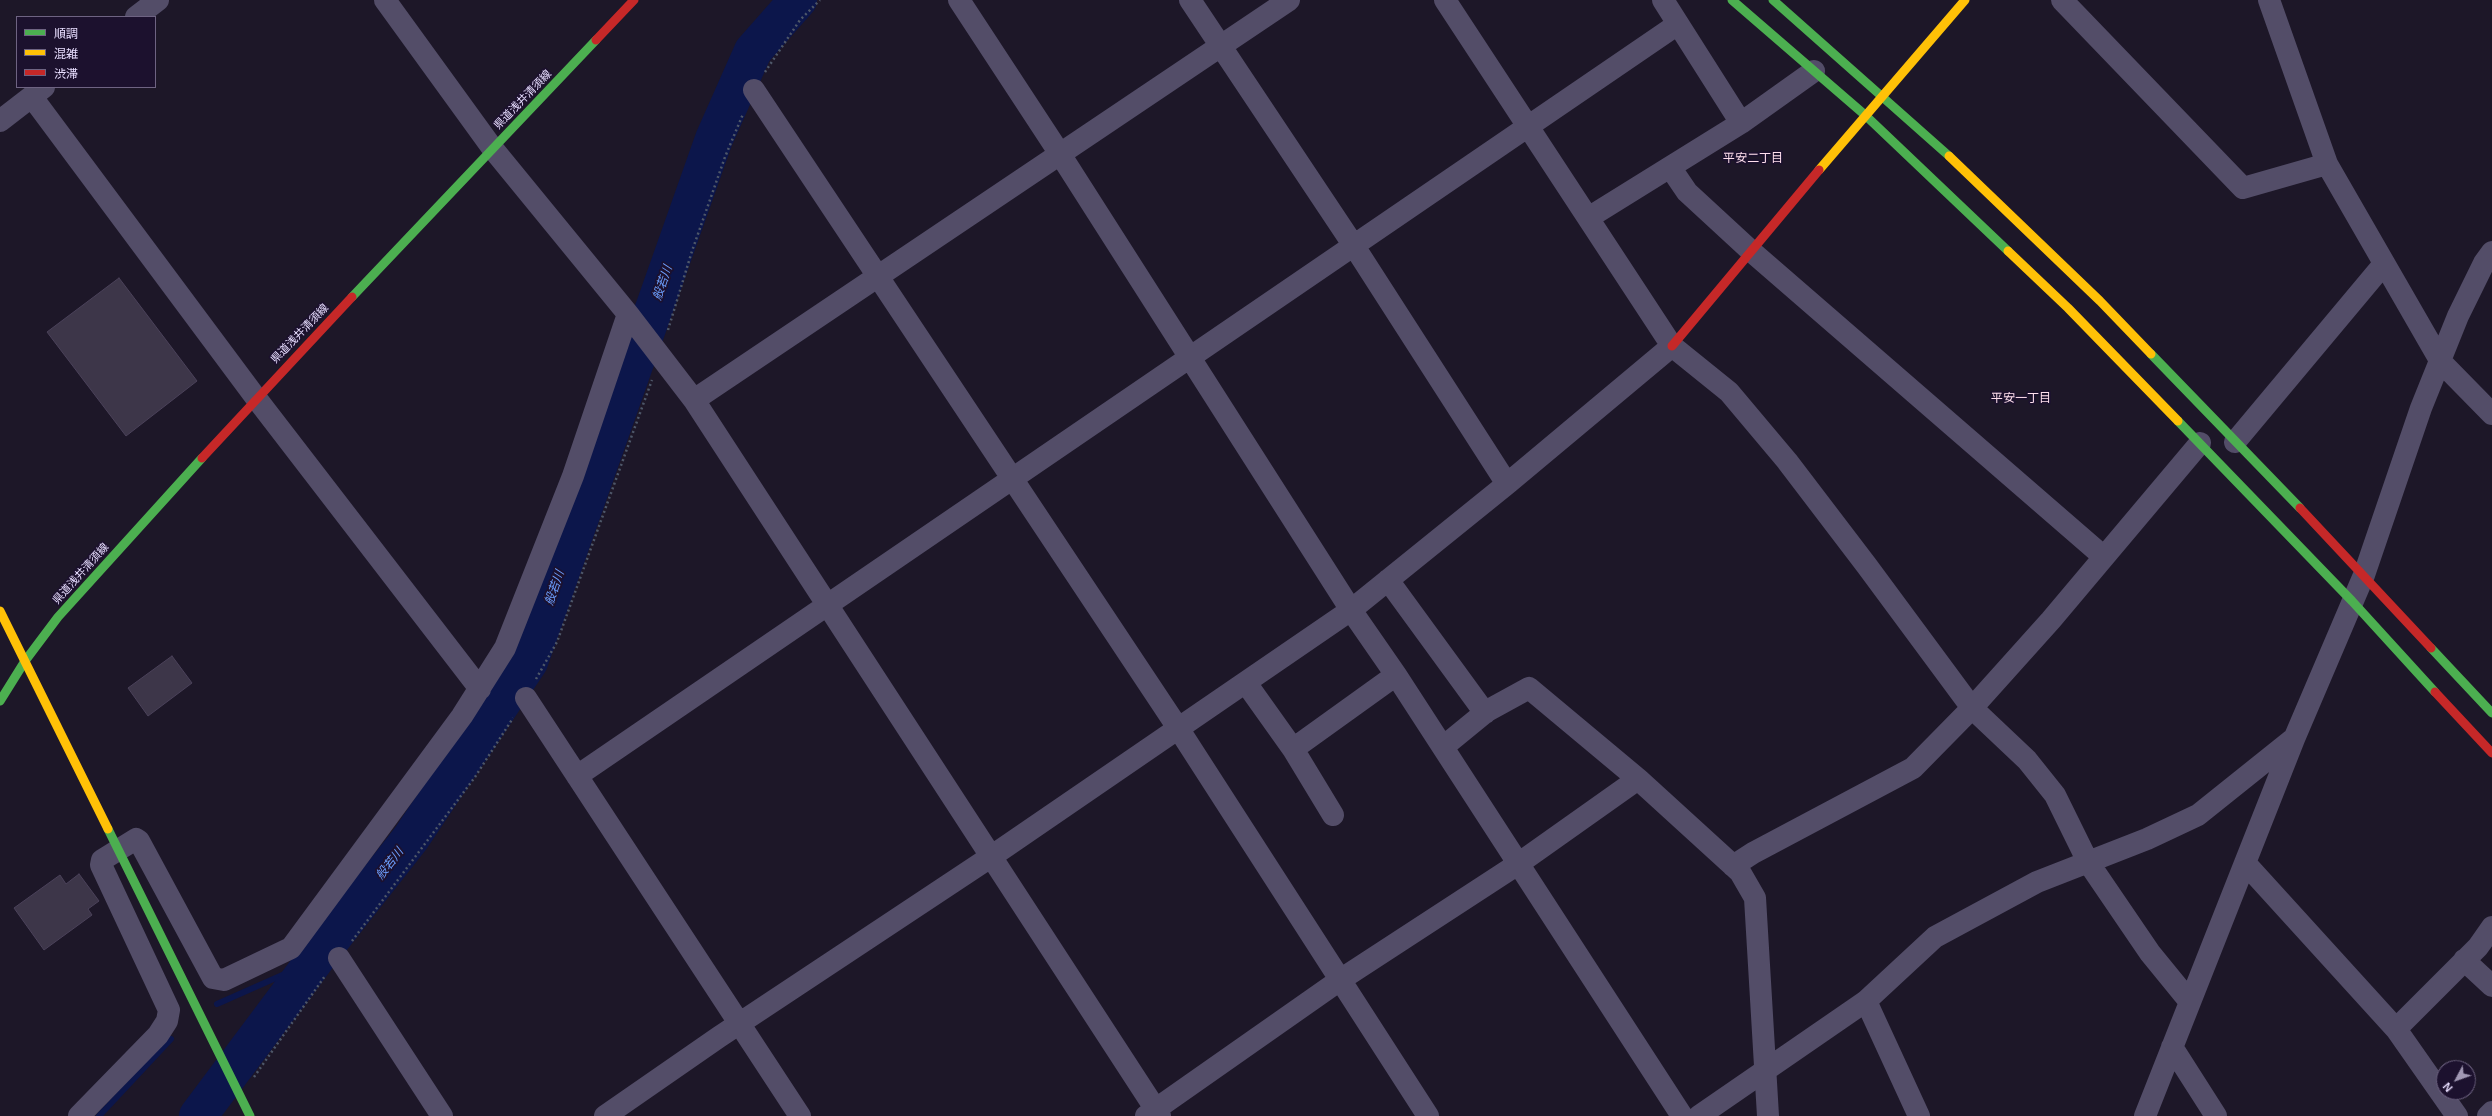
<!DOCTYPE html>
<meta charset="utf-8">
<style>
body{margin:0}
#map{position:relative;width:2492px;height:1116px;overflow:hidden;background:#1d1728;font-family:Arial,"Noto Sans JP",sans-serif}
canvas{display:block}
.legend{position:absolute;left:16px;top:16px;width:140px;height:72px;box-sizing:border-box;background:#1c112e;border:1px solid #6e6382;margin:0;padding:5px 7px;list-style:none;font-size:12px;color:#e8deff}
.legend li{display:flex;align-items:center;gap:8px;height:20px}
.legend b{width:20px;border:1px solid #6e6382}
.north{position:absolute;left:2436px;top:1060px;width:40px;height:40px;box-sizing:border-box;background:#1c112e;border:1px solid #6e6382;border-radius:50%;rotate:229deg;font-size:11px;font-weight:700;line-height:16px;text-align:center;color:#e8deff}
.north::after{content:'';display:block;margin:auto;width:14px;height:18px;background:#a198b4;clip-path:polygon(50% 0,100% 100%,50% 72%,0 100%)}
</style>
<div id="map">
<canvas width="2492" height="1116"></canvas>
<ul class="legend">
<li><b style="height:5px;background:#4caf50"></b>順調</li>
<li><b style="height:5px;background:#ffc107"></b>混雑</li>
<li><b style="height:5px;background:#c62828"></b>渋滞</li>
</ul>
<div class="north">N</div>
</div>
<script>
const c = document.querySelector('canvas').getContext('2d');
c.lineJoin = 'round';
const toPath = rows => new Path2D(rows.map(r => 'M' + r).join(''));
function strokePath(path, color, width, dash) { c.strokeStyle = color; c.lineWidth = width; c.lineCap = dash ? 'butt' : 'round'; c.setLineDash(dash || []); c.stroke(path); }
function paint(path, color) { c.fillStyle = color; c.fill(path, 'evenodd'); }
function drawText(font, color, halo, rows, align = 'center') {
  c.font = font + ' Arial,"Noto Sans JP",sans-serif'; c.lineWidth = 3.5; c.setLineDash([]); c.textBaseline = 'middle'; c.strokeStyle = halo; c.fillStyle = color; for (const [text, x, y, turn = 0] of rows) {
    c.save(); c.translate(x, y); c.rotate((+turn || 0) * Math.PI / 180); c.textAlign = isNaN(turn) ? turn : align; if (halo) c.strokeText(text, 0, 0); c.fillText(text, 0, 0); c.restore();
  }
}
strokePath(toPath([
 [217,1004,314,961],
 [99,1116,171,1039]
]), '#0c164b', 6);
strokePath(toPath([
 [198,1116,314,961,411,838,529,662,714,139,753,51,798,0]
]), '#0c164b', 38);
const building = toPath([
 [119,278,197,381,126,436,47,332,119,278],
 [172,656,192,683,148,716,128,688,172,656],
 [79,874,99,901,88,909,92,915,44,950,14,908,60,875,66,884,79,874]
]);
paint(building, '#3d3649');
strokePath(building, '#4b425a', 1);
strokePath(toPath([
 [765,72,800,20,820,0],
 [668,330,692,251,725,157,743,114],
 [536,679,557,642,652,380],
 [352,941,475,777,513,718],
 [254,1077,325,976]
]), '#4e5769', 2.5, [2, 3]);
strokePath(toPath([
 [385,0,493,149,628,314,694,400,1160,1116],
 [959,0,1060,154,1351,610,1396,675,1682,1116],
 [1190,0,1354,246,1507,484],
 [1445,0,1672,346,1729,392,1787,461,1867,566,1972,708,2027,760,2055,795,2088,862,2150,953,2190,1002],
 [1663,0,1741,123],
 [2062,0,2243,188,2327,164],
 [2269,0,2327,164,2441,362,2492,414],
 [136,17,158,0],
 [754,90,1178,728,1428,1116],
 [32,97,256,398,480,689],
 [0,121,44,87],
 [1670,167,1687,192,1751,251,2104,557],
 [1588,218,1741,123,1814,71],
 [694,400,1289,0],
 [2235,442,2383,265],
 [1388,580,1485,713],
 [1246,683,1293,749,1396,675],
 [526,698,800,1116],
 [1443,747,1487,711,1529,688,1638,779,1740,872,1755,898,1768,1116],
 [1293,749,1333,815],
 [577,776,1678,24],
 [2245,863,2396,1029,2457,1116],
 [1733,866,1753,853,1913,768,1972,708,2051,620,2200,443],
 [339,958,442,1116],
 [2464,960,2492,986],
 [1866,1001,1919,1116],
 [2396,1029,2478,947,2492,927],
 [2172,1047,2216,1116],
 [79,1116,158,1035,167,1021,169,1010,101,865,102,860,136,839,139,841,213,978,224,980,291,948,462,716,505,648,573,476,628,314],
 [605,1116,719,1037,992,856,1351,610,1507,484,1672,346],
 [1146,1116,1340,980,1518,864,1638,779],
 [1699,1116,1866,1001,1935,937,2037,882,2147,839,2198,815,2293,739],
 [2145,1116,2294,739,2364,575,2421,408,2458,316,2484,263,2492,252],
 [2488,1116,2492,1112]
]), '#534d68', 22);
strokePath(toPath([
 [1732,0,1865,115,2008,251],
 [1773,0,1949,156],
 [352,297,596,40],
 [2151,354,2300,508],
 [2178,421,2352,601,2435,692],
 [2431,648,2492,713],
 [0,701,25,661,58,617,202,458],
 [108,829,250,1116]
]), '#4caf50', 9);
strokePath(toPath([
 [1949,156,2100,301,2151,354],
 [1819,170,1965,0],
 [2008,251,2068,308,2178,421],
 [0,611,108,829]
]), '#ffc107', 9);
strokePath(toPath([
 [596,40,634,0],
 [1672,346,1819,170],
 [202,458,352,297],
 [2300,508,2431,648],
 [2435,692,2492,753]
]), '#c62828', 9);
drawText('11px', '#e8deff', '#1c112e', [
 ["県道浅井清須線",523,100,-46],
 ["県道浅井清須線",300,334,-46],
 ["県道浅井清須線",81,574,-48]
]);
drawText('12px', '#ffe0ee', '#1c112e', [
 ["平安二丁目",1753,159],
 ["平安一丁目",2021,399]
]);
drawText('italic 12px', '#6c9fff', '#1c112e', [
 ["般若川",663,283,-71],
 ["般若川",555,588,-71],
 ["般若川",390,864,-52]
]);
</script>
